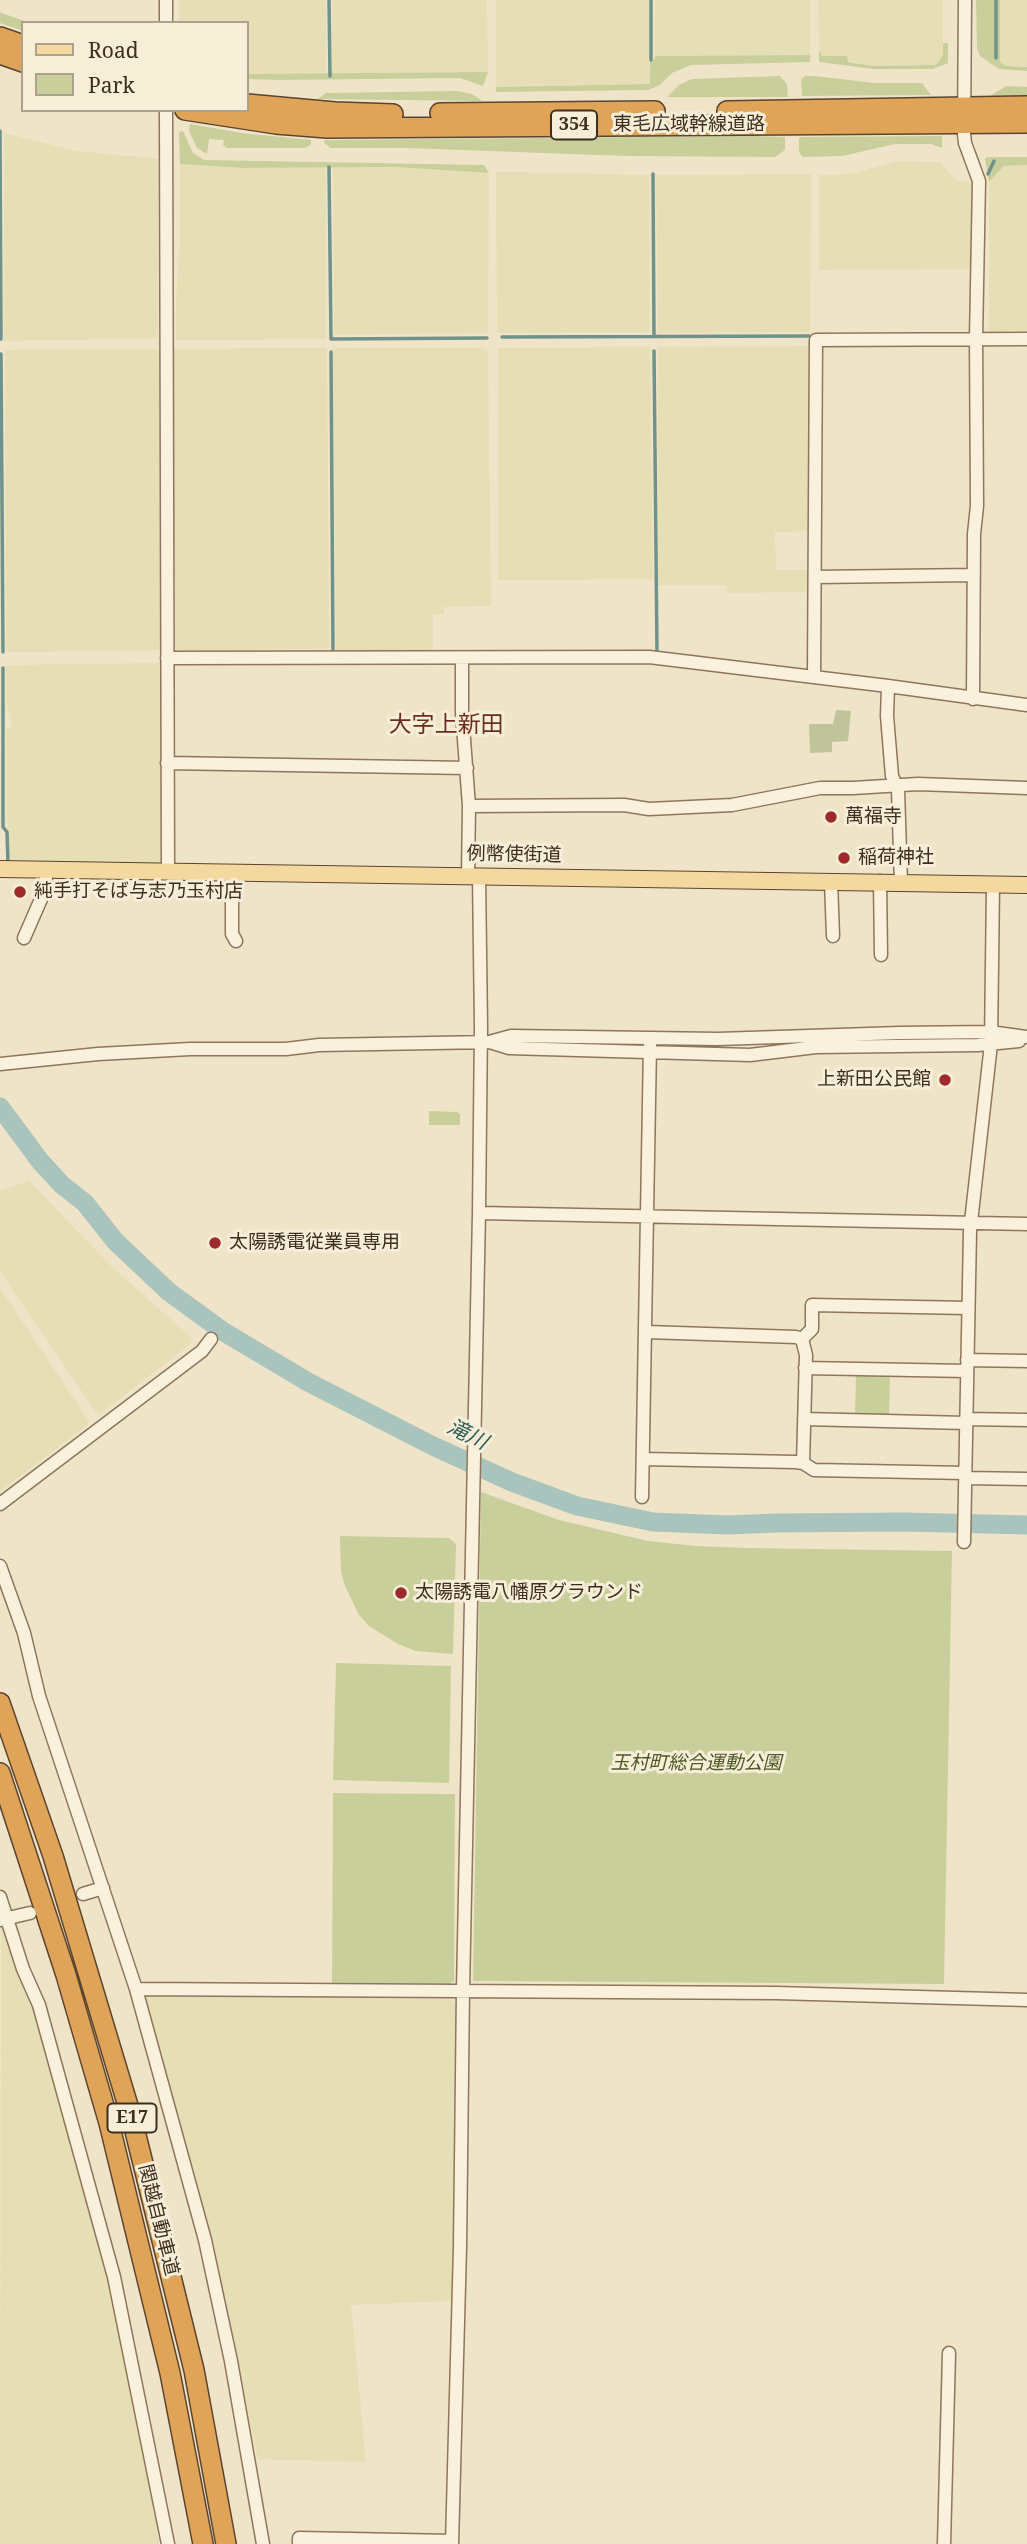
<!DOCTYPE html>
<meta charset="utf-8">
<style>
body{margin:0}
#map{position:relative;width:1027px;height:2544px;overflow:hidden;background:#f0e4c8;font-family:"Noto Serif",serif}
canvas{display:block}
.legend{position:absolute;left:21px;top:21px;width:228px;height:91px;box-sizing:border-box;background:#f7eed8;border:2px solid #ada18e;margin:0;padding:9px 12px;list-style:none;font-size:21px;color:#3d2e20}
.legend li{display:flex;align-items:center;gap:14px;height:35px}
.legend b{width:35px;border:2px solid #ada18e}
</style>
<div id="map">
<canvas width="1027" height="2544"></canvas>
<ul class="legend">
<li><b style="height:9px;background:#f3d9a0"></b>Road</li>
<li><b style="height:19px;background:#c9cf9b"></b>Park</li>
</ul>
</div>
<script>
const c = document.querySelector('canvas').getContext('2d');
c.lineJoin = 'round';
function paint(path, color) { c.fillStyle = color; c.fill(path, 'evenodd'); }
const toPath = rows => new Path2D(rows.map(r => 'M' + r).join(''));
function strokePath(path, color, width, dash) { c.strokeStyle = color; c.lineWidth = width; c.lineCap = dash ? 'butt' : 'round'; c.setLineDash(dash || []); c.stroke(path); }
function drawText(font, color, halo, rows, align = 'center') {
  c.font = font + ' "Noto Serif","Noto Sans JP",serif'; c.lineWidth = 6; c.setLineDash([]); c.textBaseline = 'middle'; c.strokeStyle = halo; c.fillStyle = color; for (const [text, x, y, turn = 0] of rows) {
    c.save(); c.translate(x, y); c.rotate((+turn || 0) * Math.PI / 180); c.textAlign = isNaN(turn) ? turn : align; if (halo) c.strokeText(text, 0, 0); c.fillText(text, 0, 0); c.restore();
  }
}
paint(toPath([
 [179,0,326,0,326,73,247,74,247,23,179,23],
 [332,0,487,0,488,72,332,73],
 [496,0,649,0,650,84,496,87],
 [655,0,810,0,810,55,655,56],
 [818,0,943,0,943,55,936,65,874,66,847,61,847,56,822,56,819,51],
 [1000,0,1027,0,1027,67,1006,66,1000,62],
 [4,133,77,151,158,159,158,338,4,341],
 [897,161,940,162,957,181,973,182,974,269,819,270,819,175,852,174],
 [180,164,244,168,326,168,326,339,176,340,176,299,180,239],
 [1027,165,1027,331,989,332,989,182,1004,166],
 [395,167,489,173,488,333,334,335,333,168],
 [496,172,649,175,650,332,497,333],
 [811,174,810,332,658,333,656,175],
 [809,346,811,531,775,532,776,570,810,570,810,592,727,593,726,585,658,585,658,347],
 [650,347,653,579,498,580,498,348],
 [327,348,329,649,180,650,174,648,171,349],
 [333,348,483,348,488,351,491,606,444,607,444,614,433,615,433,650,336,650],
 [155,349,159,352,160,650,6,652,5,350],
 [161,663,161,863,8,861,6,729,11,729,11,716,6,703,6,665],
 [29,1181,113,1268,192,1338,189,1345,100,1414,95,1411,0,1271,0,1191],
 [0,1288,88,1420,88,1425,0,1491],
 [1,1925,21,1980,35,2008,107,2281,142,2444,159,2544,0,2544],
 [148,1995,449,1999,457,2005,452,2301,351,2305,366,2462,258,2459,207,2240,141,2000]
]), '#e6deb5');
paint(toPath([
 [976,0,1000,0,1000,62,1006,66,1027,67,1027,71,999,69,980,56,977,48],
 [0,12,2,13,30,23,23,23,23,31,0,23],
 [943,43,948,43,948,63,933,69,874,69,819,62,819,51,822,56,847,56,848,62,874,66,936,65,943,55],
 [810,55,810,62,691,65,672,73,660,85,648,90,496,92,496,87,650,84,650,60,654,60,655,56],
 [488,72,483,86,460,78,278,80,247,79,247,74],
 [780,76,787,84,788,97,667,97,679,85,692,79],
 [815,76,874,83,922,83,931,95,802,96,801,79,805,76],
 [1006,86,1027,87,1027,100,988,101,988,97],
 [458,91,472,94,482,101,318,99,326,93],
 [190,124,242,133,311,140,311,144,306,148,227,148,223,145,224,140,209,139,207,154,197,148,189,131],
 [183,131,193,153,204,160,484,165,489,173,395,167,244,168,180,164,179,132],
 [752,136,785,137,785,150,775,157,626,156,406,148,331,148,324,143,325,140],
 [942,136,942,148,931,144,895,144,842,156,803,157,799,152,799,139,801,137],
 [987,157,1027,157,1027,165,1004,166,989,182,985,159],
 [429,1111,457,1112,460,1114,460,1125,429,1125],
 [856,1372,890,1373,889,1417,855,1416],
 [481,1492,559,1520,648,1541,696,1546,746,1548,952,1551,944,1984,473,1981],
 [340,1536,449,1538,456,1544,453,1654,416,1651,398,1644,369,1626,359,1615,345,1586,341,1572],
 [336,1663,451,1666,449,1783,333,1780],
 [333,1793,455,1794,454,1981,449,1984,332,1983]
]), '#c9cf9b');
paint(toPath([
 [836,710,851,711,848,741,832,742,832,752,810,753,809,724,833,724]
]), '#bfc49a');
strokePath(toPath([
 [329,0,330,76],
 [651,0,651,60],
 [996,0,996,58],
 [0,131,1,339],
 [329,167,331,339,487,338],
 [653,174,654,337],
 [988,174,994,161],
 [502,337,809,336],
 [654,351,657,652],
 [331,352,333,653],
 [1,354,3,652],
 [3,668,3,827,7,832,8,863]
]), '#6f938a', 3.5);
strokePath(toPath([
 [0,1107,40,1161,62,1185,85,1203,115,1241,169,1292,224,1332,308,1382,433,1446,512,1482,577,1506,653,1522,728,1525,776,1523,904,1522,1027,1525]
]), '#a9c4bc', 19);
const minor = toPath([
 [166,0,166,23],
 [965,0,964,134,965,143,979,181,976,339,977,506,974,534,973,699],
 [166,110,168,871],
 [815,577,974,575],
 [167,658,649,657,888,686,1027,705],
 [462,658,462,713,469,806,468,875],
 [814,676,816,340,1027,339],
 [888,686,887,716,892,776,898,790,901,883],
 [167,763,467,768],
 [469,806,624,805,649,809,732,805,820,788,853,788,918,784,1027,788],
 [232,872,232,934,236,941],
 [831,881,833,936],
 [880,881,881,955],
 [24,938,41,899,48,869],
 [490,1042,509,1048,750,1055,816,1047,978,1045,1019,1041],
 [0,1064,98,1054,190,1049,286,1049,319,1045,489,1042,511,1036,718,1039,899,1033,990,1032,1027,1037],
 [479,1213,1027,1224],
 [647,1332,796,1337,802,1339],
 [802,1339,812,1329,812,1305,968,1308],
 [802,1339,806,1355,803,1463],
 [967,1360,1027,1361],
 [805,1368,967,1371],
 [804,1419,966,1423],
 [966,1419,1027,1420],
 [643,1459,795,1462,803,1463,814,1470,965,1473],
 [965,1478,1027,1479],
 [642,1497,650,1045],
 [0,1504,202,1351,211,1339],
 [964,1542,970,1231,991,1044,993,885],
 [0,1566,24,1633,39,1696,136,1989,205,2240,231,2361,263,2544],
 [83,1894,103,1888],
 [0,1897,23,1969,39,2005,114,2277,168,2544],
 [0,1920,30,1913],
 [136,1989,776,1993,1027,2000],
 [299,2544,299,2538,452,2541],
 [452,2544,460,2247,463,1990,479,1213,481,1026,479,876],
 [944,2544,949,2353]
]);
const major = toPath([
 [0,869,1027,885]
]);
const highway = toPath([
 [0,37,23,45],
 [0,54,23,62],
 [247,104,335,112,393,114],
 [185,110,276,124,327,128,1027,123],
 [727,111,1027,106],
 [440,113,655,111],
 [0,1703,53,1856,132,2119,194,2370,226,2544],
 [0,1773,66,1975,109,2123,170,2373,203,2544]
]);
strokePath(minor, '#8d765c', 15);
strokePath(major, '#5b4430', 18);
strokePath(highway, '#5b4430', 22);
strokePath(minor, '#faf1dc', 12);
strokePath(major, '#f3d9a0', 16);
strokePath(highway, '#e0a458', 19);
for (const [x, y, r, color] of [
 [831,817,7,"#9e2a2b"],
 [844,858,7,"#9e2a2b"],
 [20,892,7,"#9e2a2b"],
 [945,1080,7,"#9e2a2b"],
 [215,1243,7,"#9e2a2b"],
 [401,1593,7,"#9e2a2b"]
]) { const dot = new Path2D(); dot.arc(x, y, r, 0, 2 * Math.PI); c.fillStyle = color; c.fill(dot); strokePath(dot, '#f7eed8', 2.5); }
for (const [x, y, w] of [
 [574,125,46],
 [132,2118,49]
]) { const box = new Path2D(); box.roundRect(x - w / 2, y - 14.5, w, 29, 5); c.fillStyle = '#f7eed8'; c.fill(box); strokePath(box, '#3d2e20', 2); }
drawText('bold 18px', '#3d2e20', null, [
 ["354",574,125],
 ["E17",132,2118]
]);
drawText('19px', '#3d2e20', '#f7eed8', [
 ["東毛広域幹線道路",689,125],
 ["例幣使街道",514,855,1],
 ["関越自動車道",158,2220,76]
]);
drawText('19px', '#3d2e20', '#f7eed8', [
 ["萬福寺",845,817],
 ["稲荷神社",858,858],
 ["純手打そば与志乃玉村店",34,892],
 ["上新田公民館",931,1080,"right"],
 ["太陽誘電従業員専用",229,1243],
 ["太陽誘電八幡原グラウンド",415,1593]
], 'left');
drawText('italic 19px', '#4d5a26', '#f7eed8', [
 ["玉村町総合運動公園",696,1764]
]);
drawText('italic 21px', '#2f5d5a', '#f7eed8', [
 ["滝川",467,1435,26]
]);
drawText('23px', '#6b2e1e', '#f7eed8', [
 ["大字上新田",446,725]
]);
</script>
